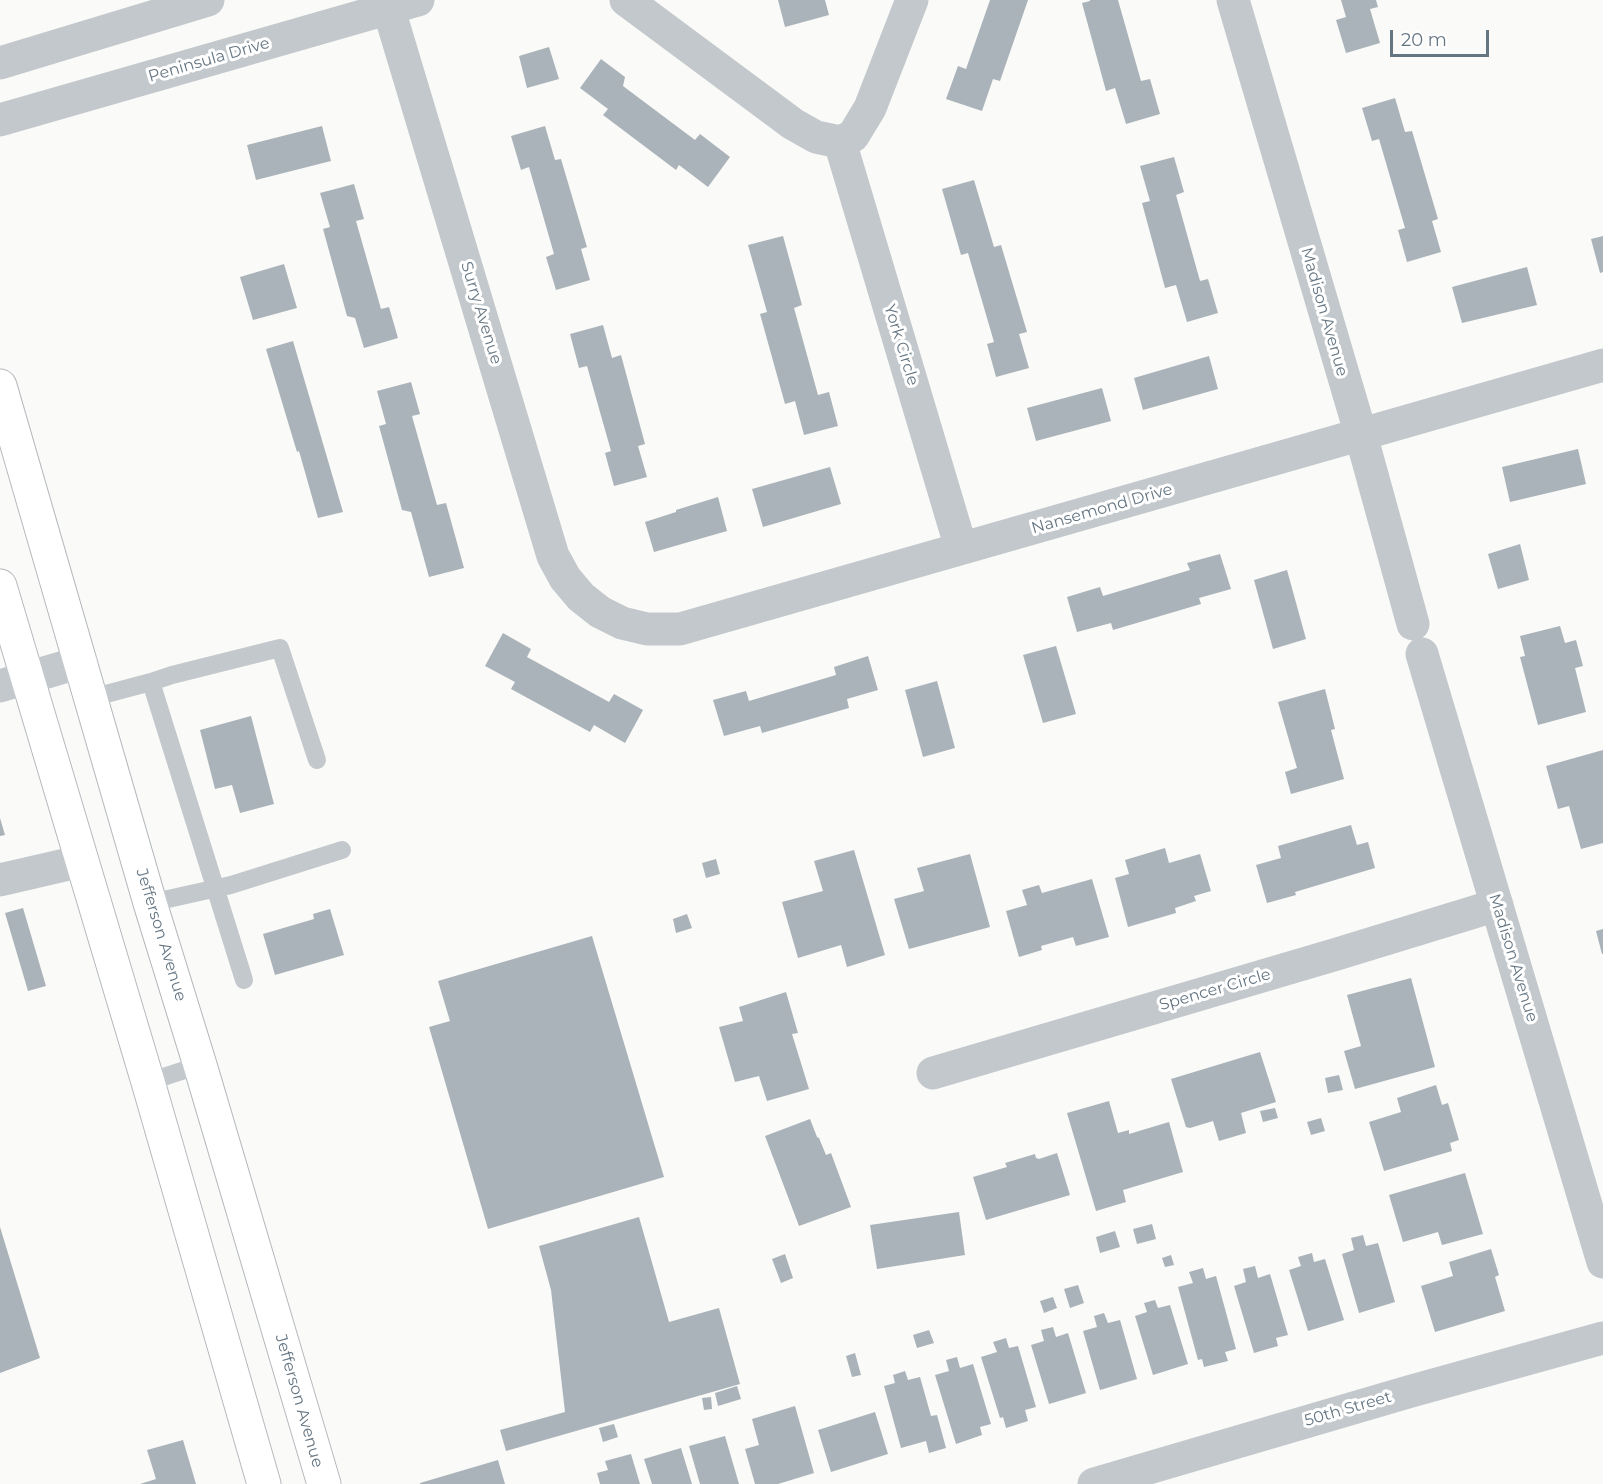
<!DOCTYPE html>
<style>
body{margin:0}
#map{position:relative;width:1603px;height:1484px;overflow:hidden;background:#fafaf8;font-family:Montserrat,sans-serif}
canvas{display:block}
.scale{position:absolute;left:1390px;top:30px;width:99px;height:27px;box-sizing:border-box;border:3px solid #657683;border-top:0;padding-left:8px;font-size:18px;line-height:21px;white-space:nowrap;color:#657683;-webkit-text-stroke:4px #fff;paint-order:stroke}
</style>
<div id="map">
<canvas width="1603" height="1484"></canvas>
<div class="scale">20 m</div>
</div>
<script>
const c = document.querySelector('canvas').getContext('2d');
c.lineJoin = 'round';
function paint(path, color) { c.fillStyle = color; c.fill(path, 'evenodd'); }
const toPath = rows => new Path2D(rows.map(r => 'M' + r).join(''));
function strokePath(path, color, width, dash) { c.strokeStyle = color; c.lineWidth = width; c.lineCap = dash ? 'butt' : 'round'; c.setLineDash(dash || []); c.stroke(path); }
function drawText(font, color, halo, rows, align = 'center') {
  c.font = font + ' Montserrat,sans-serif'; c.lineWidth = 6; c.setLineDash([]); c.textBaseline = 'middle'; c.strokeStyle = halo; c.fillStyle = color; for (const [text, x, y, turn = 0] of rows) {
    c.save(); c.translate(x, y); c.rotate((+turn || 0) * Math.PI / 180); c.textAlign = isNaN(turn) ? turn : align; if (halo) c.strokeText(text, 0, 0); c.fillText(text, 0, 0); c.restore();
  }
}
paint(toPath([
 [778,0,825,0,829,15,785,27],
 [990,0,1028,0,1000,81,993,79,982,111,946,99,958,66,966,69],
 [1090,0,1118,0,1141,81,1150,79,1160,114,1126,124,1115,88,1106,91,1082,3,1090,1],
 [1341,0,1376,0,1378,7,1370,9,1380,43,1346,53,1336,20,1346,17],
 [549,47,559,79,527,88,519,56],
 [601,59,625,77,623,86,695,140,700,134,730,157,708,187,679,165,676,170,603,115,608,109,580,88],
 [1395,98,1405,132,1412,131,1438,219,1432,221,1441,252,1407,262,1398,230,1405,228,1379,139,1372,141,1362,108],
 [322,126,331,161,256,180,247,145],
 [545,126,555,160,561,159,587,247,581,249,590,280,556,290,546,257,554,254,529,167,521,170,511,136],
 [1174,157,1184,192,1176,195,1200,281,1208,279,1218,313,1187,322,1176,285,1165,288,1142,203,1150,201,1140,166],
 [974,180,994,247,1001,245,1027,332,1019,334,1029,368,996,377,987,344,994,342,968,253,961,255,942,189],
 [354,184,364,219,356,221,381,309,389,307,398,338,364,348,355,318,347,316,323,229,330,227,320,193],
 [783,236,802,305,794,308,818,395,829,392,838,426,804,435,795,401,785,404,760,314,767,312,748,245],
 [1603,236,1603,272,1600,273,1591,239],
 [284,264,297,308,253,320,240,277],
 [1527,267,1537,305,1462,323,1452,287],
 [603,325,612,358,621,355,645,444,638,446,647,477,614,486,605,453,611,451,587,366,579,368,570,334],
 [293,341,343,512,318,518,299,451,297,452,266,349],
 [1209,356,1218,389,1143,410,1134,378],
 [411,382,420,414,412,416,437,505,446,503,464,568,429,577,411,512,402,510,379,426,386,424,377,391],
 [1102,388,1111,421,1036,441,1027,408],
 [1578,449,1586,484,1510,502,1502,467],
 [830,467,841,504,763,527,752,489],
 [718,497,727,531,654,552,645,522,676,512,676,510],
 [1520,544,1529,580,1498,589,1488,554],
 [1220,554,1231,589,1199,598,1201,604,1113,630,1111,623,1077,632,1067,597,1100,587,1103,596,1190,570,1187,563],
 [1287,570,1306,639,1273,649,1254,580],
 [1560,626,1565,643,1576,640,1583,666,1575,668,1586,712,1538,725,1520,657,1525,656,1520,636],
 [503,633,531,649,527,657,609,702,614,694,643,710,625,743,594,725,590,732,511,689,515,682,485,666],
 [1056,646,1076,714,1043,723,1023,655],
 [868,656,878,690,847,699,849,708,762,733,760,726,724,736,713,700,746,691,749,701,836,675,834,667],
 [937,681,955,748,923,757,905,690],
 [1325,689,1335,729,1331,730,1344,779,1291,794,1285,772,1297,768,1278,702],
 [251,716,274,804,240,813,232,785,215,789,200,730],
 [1603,750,1603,843,1581,849,1569,806,1558,809,1546,766],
 [0,818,5,835,0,836],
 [1351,825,1357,845,1368,842,1375,868,1295,892,1296,895,1267,903,1256,865,1281,858,1278,846],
 [1165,848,1169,863,1200,854,1211,891,1194,896,1196,901,1175,908,1176,913,1128,927,1115,878,1129,874,1125,860],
 [854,850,885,955,847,967,841,945,798,958,782,902,823,891,814,861],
 [970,854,990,927,909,949,894,899,924,891,917,868],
 [716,859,720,874,706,878,702,863],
 [1092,879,1109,937,1076,946,1073,937,1041,946,1042,950,1019,957,1006,911,1027,905,1022,890,1039,885,1042,893],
 [23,908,46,986,28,991,5,913],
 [330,909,344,955,275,975,263,934,314,919,313,914],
 [687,914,692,928,676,933,673,919],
 [1603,929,1603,954,1602,954,1596,931],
 [592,936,664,1177,488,1229,429,1027,450,1021,438,981],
 [1411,978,1435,1067,1355,1089,1344,1051,1361,1046,1347,995],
 [786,992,798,1033,792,1034,809,1089,767,1101,759,1076,735,1082,719,1027,743,1021,739,1007],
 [1260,1052,1276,1102,1241,1113,1246,1133,1219,1141,1213,1121,1190,1128,1186,1127,1171,1079],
 [1339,1075,1343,1090,1328,1093,1325,1078],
 [1436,1085,1442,1105,1448,1103,1459,1140,1450,1143,1452,1151,1384,1171,1369,1122,1401,1112,1397,1098],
 [1109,1101,1118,1133,1129,1130,1129,1134,1169,1122,1183,1172,1123,1190,1126,1202,1096,1211,1067,1113],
 [1275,1108,1278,1118,1263,1122,1260,1111],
 [1321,1118,1325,1131,1311,1135,1307,1122],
 [810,1119,817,1137,819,1138,826,1155,831,1153,851,1207,799,1226,765,1136],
 [1057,1153,1070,1195,986,1220,973,1177,1007,1167,1005,1163,1035,1154,1036,1158,1039,1159],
 [1465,1173,1483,1234,1442,1245,1438,1232,1403,1242,1389,1195],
 [959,1212,965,1255,877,1269,870,1225],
 [639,1217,669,1322,719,1308,740,1384,506,1451,500,1430,565,1412,551,1290,539,1246],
 [1152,1224,1156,1239,1137,1244,1133,1229],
 [0,1227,40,1358,0,1373],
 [1115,1231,1120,1247,1100,1253,1096,1237],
 [1363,1235,1366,1246,1378,1243,1395,1302,1359,1313,1342,1254,1354,1250,1351,1238],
 [1491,1249,1499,1275,1495,1277,1505,1311,1435,1332,1421,1286,1453,1276,1449,1262],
 [1312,1253,1314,1262,1325,1259,1344,1320,1308,1331,1289,1270,1301,1266,1298,1257],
 [785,1254,793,1278,781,1283,772,1259],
 [1171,1255,1174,1265,1165,1267,1162,1258],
 [1255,1266,1258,1278,1270,1274,1288,1335,1276,1338,1278,1346,1254,1353,1234,1286,1246,1282,1243,1269],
 [1203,1268,1206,1279,1216,1276,1236,1349,1225,1352,1228,1361,1204,1367,1202,1359,1198,1360,1178,1287,1193,1283,1189,1272],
 [1078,1285,1084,1303,1070,1308,1064,1289],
 [1053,1297,1057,1308,1044,1313,1040,1301],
 [1155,1300,1158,1308,1170,1305,1188,1364,1153,1375,1135,1316,1147,1312,1144,1303],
 [1104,1313,1108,1323,1120,1320,1137,1379,1100,1390,1083,1331,1097,1327,1094,1316],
 [1053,1327,1056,1337,1068,1333,1086,1393,1049,1404,1031,1345,1044,1341,1041,1330],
 [929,1330,934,1343,917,1348,913,1335],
 [1006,1338,1009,1348,1018,1346,1036,1407,1025,1410,1028,1421,1006,1428,1003,1417,1000,1418,981,1357,997,1352,993,1342],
 [855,1353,861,1375,852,1377,846,1356],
 [957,1357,960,1368,973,1364,991,1424,980,1427,982,1435,956,1444,935,1375,949,1371,946,1360],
 [905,1371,908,1380,920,1377,931,1416,937,1415,946,1448,929,1453,926,1441,901,1448,884,1386,895,1383,893,1375],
 [737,1386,741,1399,718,1406,715,1393],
 [711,1397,712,1409,704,1410,702,1398],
 [795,1406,814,1473,778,1484,755,1484,745,1449,759,1445,752,1419],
 [875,1412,888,1454,831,1472,818,1430],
 [614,1424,618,1437,603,1442,599,1428],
 [725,1436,739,1484,700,1484,689,1446],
 [183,1440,196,1484,140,1484,156,1479,147,1450],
 [681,1448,692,1484,652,1484,644,1459],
 [631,1454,640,1484,600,1484,597,1473,608,1470,605,1461],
 [498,1460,505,1484,420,1484,420,1483]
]), '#aab3b9');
const primary = toPath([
 [0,386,150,903,200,1065,324,1484],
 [0,586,148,1082,264,1484]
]);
strokePath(primary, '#b5babe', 35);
strokePath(toPath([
 [151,682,172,675,280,648,317,760],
 [91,698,151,682,244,980],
 [150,903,231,885,342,850],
 [148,1082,200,1065]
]), '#c3c8cc', 18);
strokePath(toPath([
 [386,0,553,556,565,578,581,597,600,612,622,623,647,629,680,629,1603,365],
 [626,0,793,124,816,137,840,142,853,136,870,108,912,0],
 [1233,0,1361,435,1413,624],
 [0,63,208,0],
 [0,120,418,0],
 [840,142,961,548],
 [1422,654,1603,1262],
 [0,686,81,662],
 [0,880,82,861],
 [933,1073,1337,954,1497,905],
 [1094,1484,1408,1392,1603,1338]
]), '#c3c8cc', 33);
strokePath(primary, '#fff', 33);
drawText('16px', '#657683', '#fff', [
 ["Peninsula Drive",209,60,-16],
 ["Madison Avenue",1324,312,74],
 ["Surry Avenue",481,313,73],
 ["York Circle",901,345,73],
 ["Nansemond Drive",1102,509,-16],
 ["Jefferson Avenue",161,935,73],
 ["Madison Avenue",1513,958,73],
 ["Spencer Circle",1215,990,-16],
 ["Jefferson Avenue",299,1401,74],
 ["50th Street",1348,1409,-16]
]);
</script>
